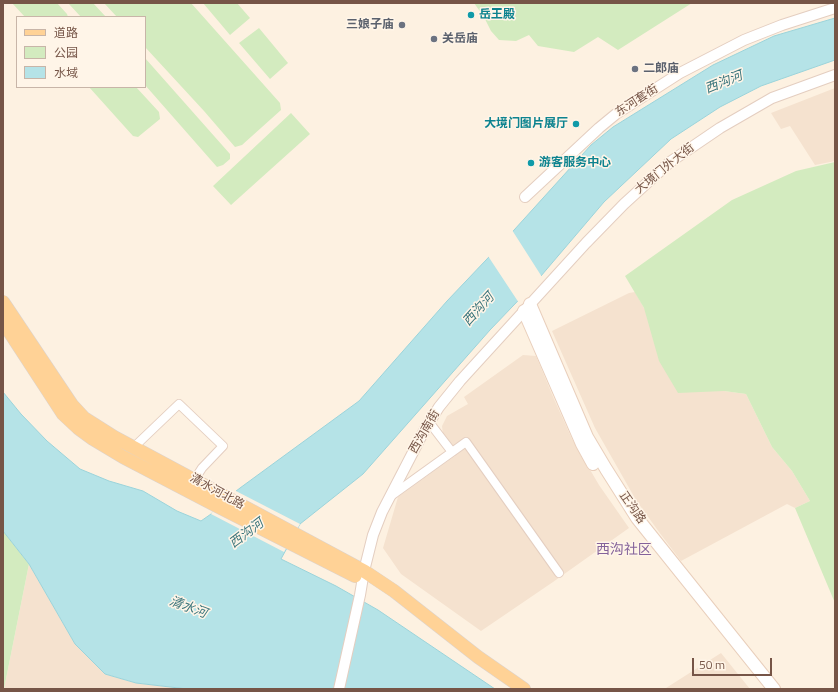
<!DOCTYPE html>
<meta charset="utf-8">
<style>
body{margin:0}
#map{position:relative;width:838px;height:692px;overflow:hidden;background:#fdf1e1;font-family:"Titillium Web","Noto Sans SC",sans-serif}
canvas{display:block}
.frame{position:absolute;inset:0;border:4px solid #765547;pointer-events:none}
.legend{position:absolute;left:16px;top:16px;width:130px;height:72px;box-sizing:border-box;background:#fff5e8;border:1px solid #c8b5a8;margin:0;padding:5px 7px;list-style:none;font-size:12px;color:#765547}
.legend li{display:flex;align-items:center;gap:8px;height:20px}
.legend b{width:20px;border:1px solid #c8b5a8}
.scale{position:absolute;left:692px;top:658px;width:80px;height:18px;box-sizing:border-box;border:2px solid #765547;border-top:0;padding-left:5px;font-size:12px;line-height:14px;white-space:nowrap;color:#765547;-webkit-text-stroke:3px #fff5e8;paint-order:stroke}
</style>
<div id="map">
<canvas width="838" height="692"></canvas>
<div class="frame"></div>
<ul class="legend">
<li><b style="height:5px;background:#ffd296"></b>道路</li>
<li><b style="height:11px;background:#d3ebbf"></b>公园</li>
<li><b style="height:11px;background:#b5e3e7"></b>水域</li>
</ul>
<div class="scale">50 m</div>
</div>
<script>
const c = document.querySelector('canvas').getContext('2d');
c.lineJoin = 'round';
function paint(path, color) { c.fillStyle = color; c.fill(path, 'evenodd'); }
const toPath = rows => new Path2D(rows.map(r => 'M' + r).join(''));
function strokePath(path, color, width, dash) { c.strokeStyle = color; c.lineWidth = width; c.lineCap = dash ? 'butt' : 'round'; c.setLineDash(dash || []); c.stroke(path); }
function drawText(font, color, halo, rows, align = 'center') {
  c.font = font + ' "Titillium Web","Noto Sans SC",sans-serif'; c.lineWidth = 3; c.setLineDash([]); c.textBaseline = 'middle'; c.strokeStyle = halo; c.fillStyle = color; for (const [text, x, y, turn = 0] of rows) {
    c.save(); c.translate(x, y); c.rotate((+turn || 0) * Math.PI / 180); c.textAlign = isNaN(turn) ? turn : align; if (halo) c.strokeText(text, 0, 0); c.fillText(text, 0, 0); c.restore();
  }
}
paint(toPath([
 [835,88,835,161,815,165,790,126,781,129,771,113],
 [635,292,644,308,724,391,746,394,772,447,792,471,810,501,795,508,787,504,681,561,659,532,636,500,595,428,552,331,629,293],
 [523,355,536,356,554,399,572,439,599,485,629,528,553,582,481,631,401,574,383,548,398,497,455,456,443,435,442,426,447,416,468,404,464,397],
 [29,564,75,644,105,674,136,683,187,689,4,689],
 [721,653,750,689,665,689,666,688]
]), '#f5e2cf');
paint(toPath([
 [12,3,57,3,67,14,68,17,25,17],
 [68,3,93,3,106,17,81,17],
 [104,3,191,3,280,103,281,110,242,145,235,147,204,111,145,47,145,17,117,17],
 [203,3,237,3,250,18,230,35],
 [474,3,692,3,618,50,598,37,574,52,538,46,529,35,516,41,499,40,491,31,484,17],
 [259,28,288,63,270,79,239,43],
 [145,58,230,154,230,159,223,165,217,167,145,85],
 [89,87,136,87,159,112,160,119,138,137,133,136],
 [291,113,310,134,231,205,213,186],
 [835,162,835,603,795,508,810,501,792,471,772,447,746,394,724,391,678,393,659,361,644,308,625,276,732,200,796,171],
 [3,531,29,564,4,689,3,689]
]), '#d3ebbf');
const water = toPath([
 [835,18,835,60,761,86,720,107,671,139,604,202,535,283,490,330,363,474,300,524,281,559,336,586,378,610,495,689,187,689,136,683,105,674,75,644,29,564,3,531,3,392,21,414,47,441,80,469,109,481,143,491,177,511,201,521,211,514,222,502,240,488,359,401,447,301,505,240,591,145,613,127,713,65,774,36,835,18]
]);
paint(water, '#b5e3e7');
strokePath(water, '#9bd3da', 1);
paint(toPath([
 [512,230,542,277,519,303,488,256],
 [234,490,300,524,284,552,211,514,221,500]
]), '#fdf1e1');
const minor = toPath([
 [429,422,452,452],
 [134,447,179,404,223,446,202,468,195,479],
 [391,496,466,442,559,573]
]);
const tertiary = toPath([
 [525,197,599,128,616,114,680,73,744,40,782,25,835,8],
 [339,689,360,595,364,571,373,535,382,512,425,429,439,407,460,381,586,243,624,204,670,162,720,128,772,98,835,75]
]);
const secondary = toPath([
 [530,304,587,437,606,469,637,518,774,689],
 [524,311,582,444,593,464]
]);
const primary = toPath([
 [3,302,72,405,84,418,114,437,364,571,394,591,478,657,524,689],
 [3,322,63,414,78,428,93,439,123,457,215,505,355,576]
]);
strokePath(minor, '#e4cec0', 10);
strokePath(tertiary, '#e4cec0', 12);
strokePath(secondary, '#e9cfbc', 14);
strokePath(primary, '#dbd3cf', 14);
strokePath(minor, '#fff', 8);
strokePath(tertiary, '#fff', 10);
strokePath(secondary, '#fff', 12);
strokePath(primary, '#ffd296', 13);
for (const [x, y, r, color] of [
 [471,15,4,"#0f9aa8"],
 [402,25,4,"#6b7280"],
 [434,39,4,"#6b7280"],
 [635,69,4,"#6b7280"],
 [576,124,4,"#0f9aa8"],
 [531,163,4,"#0f9aa8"]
]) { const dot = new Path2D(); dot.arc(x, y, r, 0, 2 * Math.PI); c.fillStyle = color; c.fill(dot); strokePath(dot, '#fff5e8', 1.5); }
drawText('bold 12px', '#0d838f', '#fff5e8', [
 ["岳王殿",479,15],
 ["大境门图片展厅",568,124,"right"],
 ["游客服务中心",539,163]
], 'left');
drawText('bold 12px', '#5b616d', '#fff5e8', [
 ["三娘子庙",394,25,"right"],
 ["关岳庙",442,39],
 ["二郎庙",643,69]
], 'left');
drawText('12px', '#765547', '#fff5e8', [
 ["东河套街",637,101,-33],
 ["大境门外大街",665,169,-39],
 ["西沟南街",425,432,-60],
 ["清水河北路",217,492,29],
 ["正沟路",632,508,55]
]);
drawText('italic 13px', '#3a757c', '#fff5e8', [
 ["西沟河",724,83,-22],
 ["西沟河",479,310,-48],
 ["西沟河",247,534,-37],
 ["清水河",188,608,20]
]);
drawText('14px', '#84629a', '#fff5e8', [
 ["西沟社区",624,551]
]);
</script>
